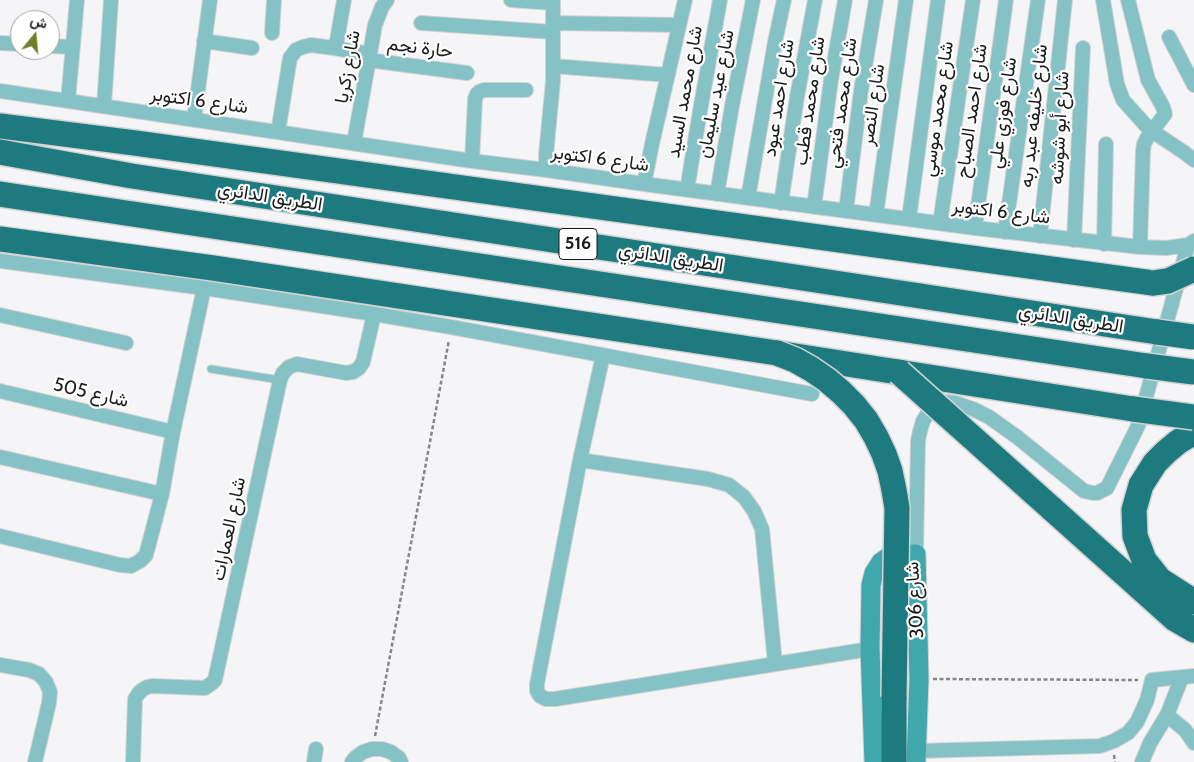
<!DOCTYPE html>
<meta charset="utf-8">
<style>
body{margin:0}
#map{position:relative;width:1194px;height:762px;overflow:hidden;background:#f5f5f7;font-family:Cabin,Vazirmatn,sans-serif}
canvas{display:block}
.north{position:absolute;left:10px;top:10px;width:50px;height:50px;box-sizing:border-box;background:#fff;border:1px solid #a3a3a3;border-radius:50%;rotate:17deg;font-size:14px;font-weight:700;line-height:20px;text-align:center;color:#1a1a1a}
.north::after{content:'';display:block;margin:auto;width:18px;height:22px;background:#747d29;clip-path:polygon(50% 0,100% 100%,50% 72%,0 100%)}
</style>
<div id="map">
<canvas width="1194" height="762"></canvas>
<div class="north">ش</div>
</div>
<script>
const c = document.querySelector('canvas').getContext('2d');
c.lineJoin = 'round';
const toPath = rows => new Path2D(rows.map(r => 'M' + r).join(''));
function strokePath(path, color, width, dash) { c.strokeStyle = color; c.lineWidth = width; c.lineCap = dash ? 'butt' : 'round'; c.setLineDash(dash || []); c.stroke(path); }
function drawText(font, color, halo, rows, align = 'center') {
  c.font = font + ' Cabin,Vazirmatn,sans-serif'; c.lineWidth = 4.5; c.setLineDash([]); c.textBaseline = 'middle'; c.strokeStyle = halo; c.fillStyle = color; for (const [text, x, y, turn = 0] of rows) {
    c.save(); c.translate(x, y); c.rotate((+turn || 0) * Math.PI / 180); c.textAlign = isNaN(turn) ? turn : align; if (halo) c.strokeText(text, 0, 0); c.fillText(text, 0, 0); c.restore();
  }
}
const lane = toPath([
 [211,369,280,380]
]);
const street = toPath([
 [511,0,553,3],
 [1103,0,1117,84,1123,100,1149,129,1185,153,1194,160],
 [1128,0,1148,80,1163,107,1165,114,1147,138,1144,144,1143,151,1140,247],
 [421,23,553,32],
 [553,23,679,25],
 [272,33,274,0],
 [1169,37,1194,85],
 [204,41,252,48],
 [0,43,20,44],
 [50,46,72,47],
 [334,48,369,54],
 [368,60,467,73],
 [553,66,668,75],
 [0,91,472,161,546,170,644,184,975,228,1140,247,1166,248,1188,245,1194,241],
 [68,101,77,0],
 [104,106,111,0],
 [194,120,210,0],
 [278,132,290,58,296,50,303,47,311,45,334,48,336,46,344,0],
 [354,143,375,25,382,7,387,0],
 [472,161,475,99,477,94,479,92,484,90,526,90],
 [546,170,546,155,553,81,553,0],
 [644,184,652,144,685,0],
 [687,190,700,111,720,0],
 [717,194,732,106,753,0],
 [748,198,775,42,784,0],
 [781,203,797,97,815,0],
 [814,207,831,80,845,0],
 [846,211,861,91,876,0],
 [876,215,906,0],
 [909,219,938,0],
 [940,223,973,0],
 [975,228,1006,0],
 [1005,232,1038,0],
 [1040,236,1065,0],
 [1074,240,1083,48],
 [1104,244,1106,144],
 [0,261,204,288,374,314,451,327,812,394],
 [0,315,126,343],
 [603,355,580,460,537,684,537,691,540,696,546,699,555,699,870,649],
 [0,391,173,432],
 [0,457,162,494],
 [580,460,708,479,729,485,744,497,754,511,762,529,775,663],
 [0,536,120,565,131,566,140,561,146,555,162,494,173,432,204,288],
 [916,554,918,441,920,431,923,421,928,413,936,407,945,402,955,403,973,409,989,417,1017,437,1084,491,1093,493,1097,493,1107,488,1138,426,1188,245],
 [0,665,29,670,39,674,46,682,50,692,49,703,35,762],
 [1167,715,1185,730,1194,743],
 [917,751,1100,746,1114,741,1128,733,1137,722,1147,700,1152,680,1194,676],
 [133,762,135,699,138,694,142,690,147,687,152,686,205,688,212,683,215,680,280,380,283,373,289,367,297,364,346,373,353,372,359,368,363,362,374,314],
 [314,762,316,749],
 [352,762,355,758,363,752,372,749,382,749,391,752,399,758,401,762],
 [1142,762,1150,743,1167,715,1182,677]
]);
const secondary = toPath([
 [874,762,870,649,871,585,874,573,881,562,891,555,916,554,919,679,916,762]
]);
const highway = toPath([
 [0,126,135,143,1153,283],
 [0,152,132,176,1157,332],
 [0,194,1147,366],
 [0,239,213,268,777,353,1133,409],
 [1194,432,1178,442,1166,452,1155,463,1141,485,1134,510,1135,536,1144,560,1160,580,1194,602],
 [1051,508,1175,619,1194,630],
 [894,762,894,697]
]);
strokePath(lane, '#d2d2d4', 9);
strokePath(street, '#d2d2d4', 16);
strokePath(secondary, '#d2d2d4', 21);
strokePath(highway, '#d2d2d4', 28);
strokePath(toPath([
 [933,679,1138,680],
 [375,736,449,340],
 [1114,755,1115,762]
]), '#868687', 2.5, [4, 2.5]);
strokePath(lane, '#85c2c5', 7);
strokePath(street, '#85c2c5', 14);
strokePath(secondary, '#40a7ad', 19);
strokePath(highway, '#1d7b7f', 25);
const highwayBridge = toPath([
 [1153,283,1168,281,1194,269],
 [1157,332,1194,337],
 [777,353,795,360,811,369,827,380,841,392,854,405,866,420,876,437,884,454,890,471,894,490,897,508,894,697],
 [1147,366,1194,372],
 [899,372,1051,508],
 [1133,409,1194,417]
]);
strokePath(highwayBridge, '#d2d2d4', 28, []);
strokePath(highwayBridge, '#1d7b7f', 25);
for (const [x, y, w] of [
 [578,244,38]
]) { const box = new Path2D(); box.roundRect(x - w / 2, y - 15.5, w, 31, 4); c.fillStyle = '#fff'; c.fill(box); strokePath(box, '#1a1a1a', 1); }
drawText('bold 18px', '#1a1a1a', null, [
 ["516",578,244]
]);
drawText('19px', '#1a1a1a', '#fff', [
 ["حارة نجم",420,48,7],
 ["شارع زكريا",348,67,-80],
 ["شارع محمد السيد",685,92,-80],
 ["شارع عيد سليمان",716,94,-79],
 ["شارع احمد عبود",779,98,-81],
 ["شارع 6 اكتوبر",199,101,8],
 ["شارع محمد قطب",810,101,-82],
 ["شارع محمد فتحي",842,103,-82],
 ["شارع النصر",873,105,-82],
 ["شارع محمد موسي",938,109,-82],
 ["شارع احمد الصباح",972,111,-82],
 ["شارع فوزي علي",1003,113,-82],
 ["شارع خليفه عبد ربه",1034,116,-84],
 ["شارع أبو شوشه",1060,128,-87],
 ["شارع 6 اكتوبر",600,159,8],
 ["الطريق الدائري",270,197,9],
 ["شارع 6 اكتوبر",1001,212,7],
 ["الطريق الدائري",671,258,9],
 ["الطريق الدائري",1071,319,9],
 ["شارع 505",91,393,13],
 ["شارع العمارات",229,529,-78],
 ["شارع 306",915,600,-94]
]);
</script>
